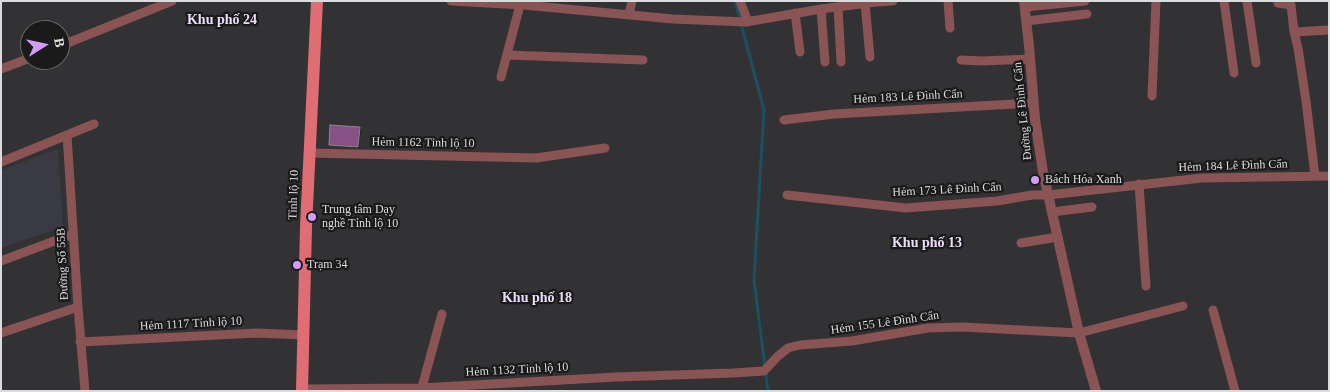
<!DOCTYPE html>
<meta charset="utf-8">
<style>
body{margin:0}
#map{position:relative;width:1330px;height:392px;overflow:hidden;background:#323235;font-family:"Times New Roman",serif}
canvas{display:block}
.frame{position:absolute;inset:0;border:2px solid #dbdcdd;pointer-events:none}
.north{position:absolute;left:20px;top:20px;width:50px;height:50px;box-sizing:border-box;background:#1a1a1b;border:1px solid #676869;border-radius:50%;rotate:80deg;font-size:14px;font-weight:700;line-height:20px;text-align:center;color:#dbdcdd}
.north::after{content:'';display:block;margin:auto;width:18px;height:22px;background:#d29cfd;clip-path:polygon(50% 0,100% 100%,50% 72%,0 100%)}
</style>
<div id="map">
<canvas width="1330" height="392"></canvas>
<div class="frame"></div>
<div class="north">B</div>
</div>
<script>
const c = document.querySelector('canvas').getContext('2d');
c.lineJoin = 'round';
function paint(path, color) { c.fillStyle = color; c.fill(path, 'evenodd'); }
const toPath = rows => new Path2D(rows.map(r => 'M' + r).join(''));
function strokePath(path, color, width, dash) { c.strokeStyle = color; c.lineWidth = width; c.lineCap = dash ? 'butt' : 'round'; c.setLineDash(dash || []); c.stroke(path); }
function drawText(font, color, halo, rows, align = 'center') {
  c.font = font + ' "Times New Roman",serif'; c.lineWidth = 4.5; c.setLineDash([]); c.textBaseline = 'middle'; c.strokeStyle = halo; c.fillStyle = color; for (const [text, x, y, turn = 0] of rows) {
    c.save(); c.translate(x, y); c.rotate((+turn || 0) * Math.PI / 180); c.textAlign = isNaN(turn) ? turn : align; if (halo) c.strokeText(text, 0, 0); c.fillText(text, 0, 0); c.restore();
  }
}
paint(toPath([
 [58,149,63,227,1,248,1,170]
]), '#393a43');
paint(toPath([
 [359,128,361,129,359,148,331,145,330,144]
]), '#0007');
strokePath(toPath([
 [735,1,764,110,754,280,768,391]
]), '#1a5062', 3);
const building = toPath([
 [330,125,360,127,358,147,329,145,330,125]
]);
paint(building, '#875187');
strokePath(building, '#8a888a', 1);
strokePath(toPath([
 [451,1,524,5,673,19,746,22,821,9,876,2,893,1],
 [740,1,748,22],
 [948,1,950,28],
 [1224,1,1234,73],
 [1247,1,1256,63],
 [1278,1,1278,3,1291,5,1294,32,1298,48,1306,101,1315,176],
 [865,3,870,57],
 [838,7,841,62],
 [1025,7,1085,1],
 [821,9,825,62],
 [795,13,800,52],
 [629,14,632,1],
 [1026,21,1087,14],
 [1294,32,1329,30],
 [60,46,172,1],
 [507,55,643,60],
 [961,60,982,61,1030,59],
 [1,69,30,58],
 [501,77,520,5],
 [1152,96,1156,1],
 [784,120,834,114,1033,103],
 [67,135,78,307,85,391],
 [309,153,536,158,605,148],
 [1,162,94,124],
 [1139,184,1146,286],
 [787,195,906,208,997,201,1032,195,1048,195,1202,178,1329,176],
 [1052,212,1092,207],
 [1021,243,1058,237],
 [1,261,73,234],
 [1213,310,1235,391],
 [1,333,78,307],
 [80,342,257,333,303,335],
 [302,389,421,388,616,377,733,373,764,371,777,357,788,348,800,345,852,341,928,328,962,327,1079,333,1183,306],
 [421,391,442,314]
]), '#8a5354', 9);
strokePath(toPath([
 [1024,1,1029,46,1035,119,1043,172,1079,333,1096,391]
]), '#8a5354', 10);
strokePath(toPath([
 [302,391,306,227,317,1]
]), '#de6e74', 12);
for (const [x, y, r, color] of [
 [1035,180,5,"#d29cfd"],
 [312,217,5,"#d29cfd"],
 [297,265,5,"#d29cfd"]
]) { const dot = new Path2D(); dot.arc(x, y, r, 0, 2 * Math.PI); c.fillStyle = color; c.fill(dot); strokePath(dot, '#1a1a1b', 2); }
drawText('12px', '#dbdcdd', '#1a1a1b', [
 ["Hẻm 183 Lê Đình Cẩn",908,97,-3],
 ["Đường Lê Đình Cẩn",1023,111,-96],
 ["Hẻm 1162 Tỉnh lộ 10",423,143,1],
 ["Hẻm 184 Lê Đình Cẩn",1233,166,-2],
 ["Hẻm 173 Lê Đình Cẩn",947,190,-3],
 ["Tỉnh lộ 10",294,195,-88],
 ["Đường Số 55B",63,264,-93],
 ["Hẻm 155 Lê Đình Cẩn",885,323,-8],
 ["Hẻm 1117 Tỉnh lộ 10",191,324,-3],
 ["Hẻm 1132 Tỉnh lộ 10",517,370,-3]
]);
drawText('12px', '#dbdcdd', '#1a1a1b', [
 ["Bách Hóa Xanh",1045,180],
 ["Trung tâm Dạy",322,210],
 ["nghề Tỉnh lộ 10",322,224],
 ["Trạm 34",307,265]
], 'left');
drawText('bold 14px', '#eadcf7', '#1a1a1b', [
 ["Khu phố 24",222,20],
 ["Khu phố 13",927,243],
 ["Khu phố 18",537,298]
]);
</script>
